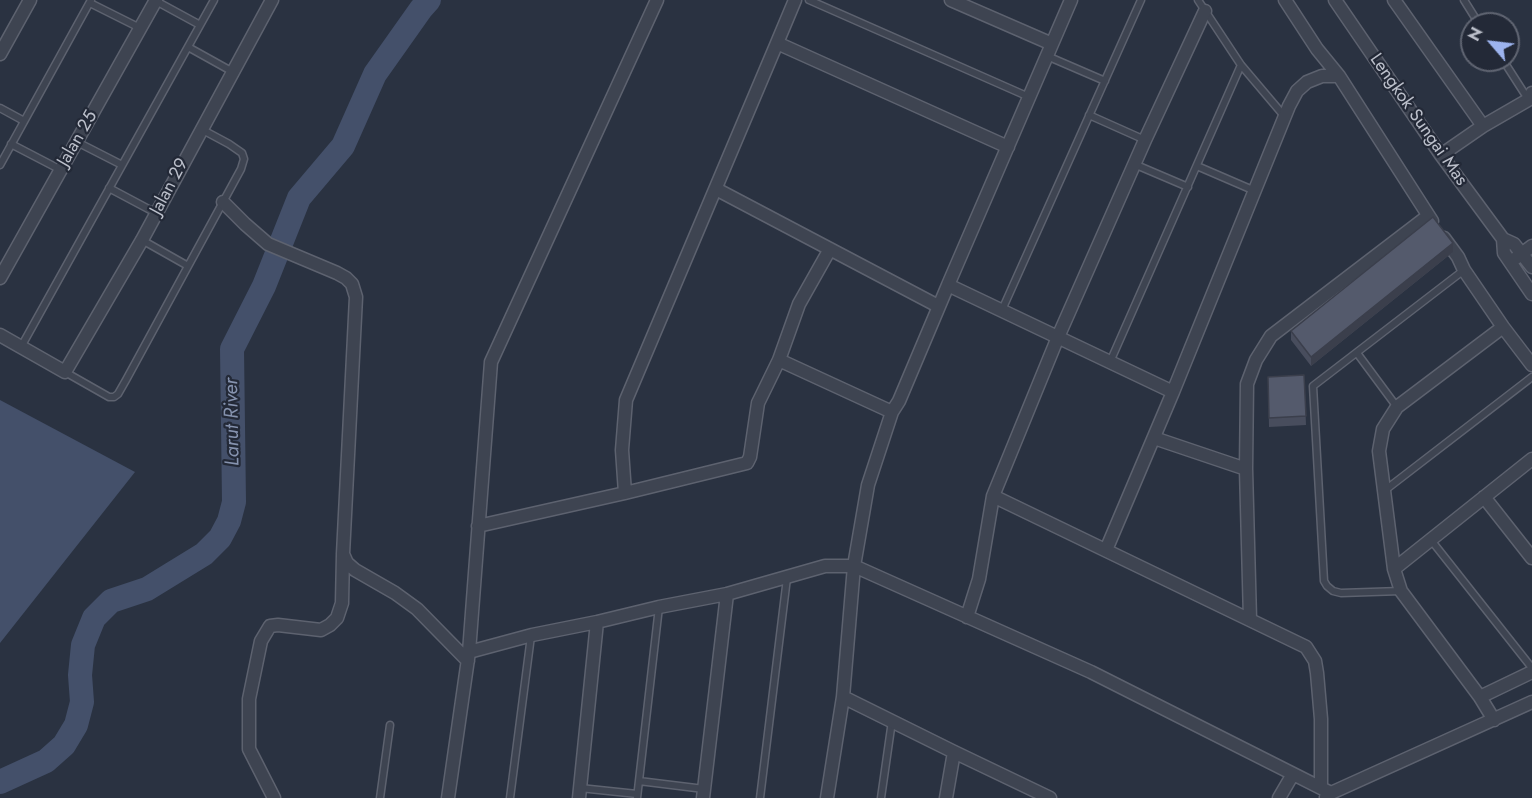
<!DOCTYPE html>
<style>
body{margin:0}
#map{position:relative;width:1532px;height:798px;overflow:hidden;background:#2a3241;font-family:Jost,sans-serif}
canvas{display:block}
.north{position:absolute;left:1460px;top:12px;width:60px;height:60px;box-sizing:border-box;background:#232937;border:2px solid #606572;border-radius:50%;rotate:298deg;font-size:16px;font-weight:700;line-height:24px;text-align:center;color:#bcc0cb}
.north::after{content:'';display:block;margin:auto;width:21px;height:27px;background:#9db4ef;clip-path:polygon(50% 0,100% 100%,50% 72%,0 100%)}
</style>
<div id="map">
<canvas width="1532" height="798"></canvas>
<div class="north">N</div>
</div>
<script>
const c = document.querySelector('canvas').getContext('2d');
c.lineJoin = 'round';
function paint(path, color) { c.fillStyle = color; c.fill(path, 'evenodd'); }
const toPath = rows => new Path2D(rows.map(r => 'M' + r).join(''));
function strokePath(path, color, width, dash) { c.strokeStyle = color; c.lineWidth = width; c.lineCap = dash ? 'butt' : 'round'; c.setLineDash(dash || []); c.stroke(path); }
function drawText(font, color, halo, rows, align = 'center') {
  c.font = font + ' Jost,sans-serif'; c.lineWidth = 4.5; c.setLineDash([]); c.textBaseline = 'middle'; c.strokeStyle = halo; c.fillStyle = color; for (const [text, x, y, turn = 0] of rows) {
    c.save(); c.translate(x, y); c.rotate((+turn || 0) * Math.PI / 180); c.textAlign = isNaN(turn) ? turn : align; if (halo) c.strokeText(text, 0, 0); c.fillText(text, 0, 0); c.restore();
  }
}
paint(toPath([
 [0,400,135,472,0,643]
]), '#44506a');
strokePath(toPath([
 [0,782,46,761,64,745,76,725,82,702,80,675,83,645,94,618,111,601,147,589,204,554,220,538,229,521,234,502,232,349,264,286,299,198,343,146,375,74,421,9,429,0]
]), '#44506a', 24);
const lane = toPath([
 [809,0,1029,97],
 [1198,0,1241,65,1285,117],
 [1464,0,1479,24],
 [156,1,200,25],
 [90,3,140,28],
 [188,47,233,72],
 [1047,56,1105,81],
 [1503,60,1528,99],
 [0,108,24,121],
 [1089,115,1145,140],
 [77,142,122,165],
 [11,144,61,170],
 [1134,164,1188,187],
 [0,165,91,0],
 [1197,166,1255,191],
 [109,188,156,213],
 [142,240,188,266],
 [1002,310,1141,0],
 [21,347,214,0],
 [1357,353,1397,407],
 [1110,362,1241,65],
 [65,372,109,397,114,397,118,394,126,380,241,169,244,159,242,153,229,144,201,129],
 [1384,491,1532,377],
 [1431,540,1532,668],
 [1401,591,1341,593,1333,591,1327,586,1324,581,1313,386,1464,270],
 [639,781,704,789],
 [580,788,637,794],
 [380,798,390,725],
 [510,798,531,636],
 [637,798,659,607],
 [760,798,787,578],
 [881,798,892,721]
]);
const street = toPath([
 [795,0,777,43,1008,147],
 [951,0,1052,44],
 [1071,0,948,285,1173,392,1289,106,1297,91,1307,82,1322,76,1339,76],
 [1285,0,1317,49,1339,76,1432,221],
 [1335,0,1441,155,1503,239,1514,244,1532,267],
 [1394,0,1483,126],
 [0,54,30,0],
 [1441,155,1483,126,1528,100,1532,93],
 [716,189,938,306],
 [223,202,245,224,268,244,337,273,346,278,352,284,356,297,343,554,347,563,355,570,395,593,417,609,468,661],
 [1444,238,1458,257,1464,270,1503,327,1532,365],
 [1503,239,1504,253,1532,294],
 [1516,258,1532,246],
 [0,278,156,0],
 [1503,327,1397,407,1383,429,1379,451,1394,569,1401,591,1480,697,1532,672],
 [0,335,65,372,142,240,272,0],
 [779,360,892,412],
 [1154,438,1246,469],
 [625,493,622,450,626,400,777,43],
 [993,496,1306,647,1315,661,1317,673,1321,719,1321,788],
 [1484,497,1532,558],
 [478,526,625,493,747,463,750,457,758,403,779,360,799,304,830,249],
 [1106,550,1173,392],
 [1394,569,1532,459],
 [967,617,979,579,993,496,1058,337,1145,140,1205,11],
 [1250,619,1246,469,1247,384,1256,360,1271,336,1428,216],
 [469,652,532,635,597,622,659,607,727,594,825,566,854,566,1091,672,1331,793],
 [843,697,954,752,1050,798],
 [1480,697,1494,720],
 [1326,797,1331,793,1532,702],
 [274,798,249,749,249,699,261,641,270,626,278,625,321,630,330,625,337,618,342,603,343,555],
 [448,798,469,652,491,362,657,0],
 [579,798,597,622],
 [703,798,727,594],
 [827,798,843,697,854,566,868,485,892,412,899,401,948,285],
 [946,798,954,752],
 [1279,798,1293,774]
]);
strokePath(lane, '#5d626f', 9);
strokePath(street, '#5d626f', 15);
strokePath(lane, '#3e4451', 6);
strokePath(street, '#3e4451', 12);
paint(toPath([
 [1453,252,1311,366,1291,340,1291,331],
 [1304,375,1306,425,1269,427,1268,377]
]), '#484d5d');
paint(toPath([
 [1453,243,1453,252,1311,366,1311,357]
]), '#3b3f4c');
const building = toPath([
 [1433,217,1453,243,1311,357,1291,331,1433,217],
 [1304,375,1306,416,1269,418,1268,377,1304,375]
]);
paint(building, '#545a6c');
strokePath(building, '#3b3f4c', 1.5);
drawText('18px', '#bcc0cb', '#232937', [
 ["Lengkok Sungai Mas",1418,120,55],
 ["Jalan 25",78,139,-60],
 ["Jalan 29",170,187,-62]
]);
drawText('italic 20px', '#8693af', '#232937', [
 ["Larut River",233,422,-91]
]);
</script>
